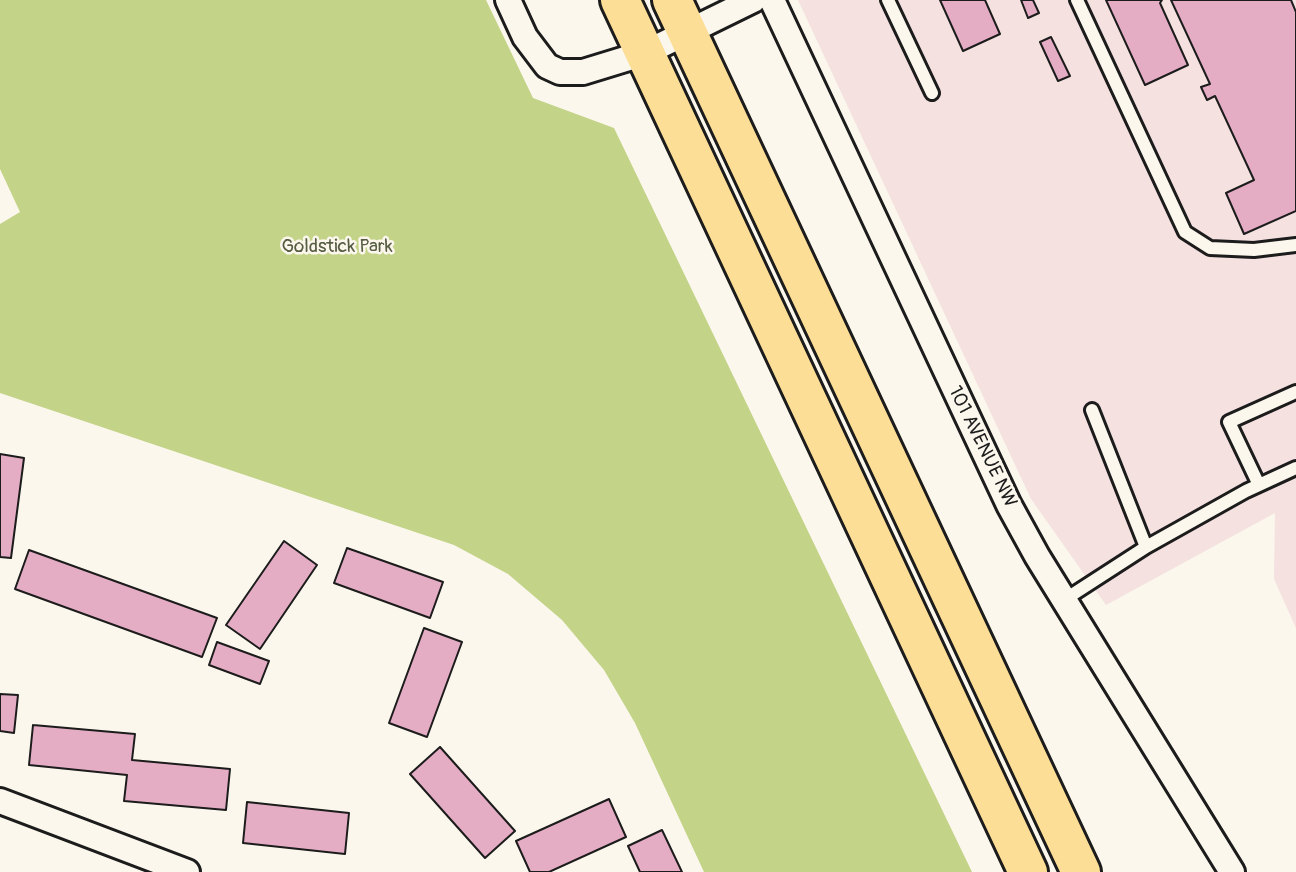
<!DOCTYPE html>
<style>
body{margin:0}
canvas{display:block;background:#fbf7ec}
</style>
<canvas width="1296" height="872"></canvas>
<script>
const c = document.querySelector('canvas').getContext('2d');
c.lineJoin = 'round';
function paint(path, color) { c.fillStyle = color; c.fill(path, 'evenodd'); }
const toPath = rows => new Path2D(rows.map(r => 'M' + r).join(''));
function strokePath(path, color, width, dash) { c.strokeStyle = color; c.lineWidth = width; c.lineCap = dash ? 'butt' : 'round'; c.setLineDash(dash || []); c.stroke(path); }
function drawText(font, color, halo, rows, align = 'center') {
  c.font = font + ' Pangolin,sans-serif'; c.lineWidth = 5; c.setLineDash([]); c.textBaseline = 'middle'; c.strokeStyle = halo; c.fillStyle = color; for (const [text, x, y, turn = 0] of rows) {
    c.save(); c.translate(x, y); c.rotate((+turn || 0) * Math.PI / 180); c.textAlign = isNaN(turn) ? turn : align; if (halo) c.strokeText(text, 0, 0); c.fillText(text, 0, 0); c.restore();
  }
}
paint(toPath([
 [798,0,1296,0,1296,628,1274,579,1275,513,1106,605,1031,499]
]), '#f4e1e0');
paint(toPath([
 [0,0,486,0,533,98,614,128,972,872,704,872,635,723,604,670,562,620,508,574,454,545,0,393,0,224,20,212,0,169]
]), '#c3d388');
const building = toPath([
 [940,0,985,0,1000,34,963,51,940,0],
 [1021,0,1033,0,1039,13,1028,18,1021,0],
 [1106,0,1162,0,1160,3,1188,65,1145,85,1106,0],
 [1171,0,1291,0,1296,12,1296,211,1244,234,1226,193,1254,180,1215,96,1207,100,1201,87,1210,84,1171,0],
 [1051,37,1070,76,1058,81,1040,42,1051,37],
 [0,454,24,458,11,558,0,557,0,454],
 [284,541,317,565,260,649,226,625,284,541],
 [347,548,443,582,430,618,334,583,347,548],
 [29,550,217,618,202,657,15,589,29,550],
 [424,628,462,642,427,737,389,723,424,628],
 [217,642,269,661,260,684,209,665,217,642],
 [0,694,18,695,14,733,0,731,0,694],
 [33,725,135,734,132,760,230,769,226,810,124,801,127,775,29,765,33,725],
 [440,747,515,831,485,858,410,774,440,747],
 [609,799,626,837,549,872,530,872,516,841,609,799],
 [247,802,349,813,345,854,243,843,247,802],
 [662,830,682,872,640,872,628,846,662,830]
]);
paint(building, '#e4adc4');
strokePath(building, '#1c1c1c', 2);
const lane = toPath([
 [888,0,932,93],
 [1077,0,1185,232,1210,248,1254,250,1296,245],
 [1259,485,1229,422,1296,392],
 [1146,547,1246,491,1296,468],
 [1064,600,1146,547,1092,410]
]);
const street = toPath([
 [508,0,525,37,547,66,560,72,583,72,645,53,753,0],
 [772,0,1009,505,1037,556,1232,872],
 [0,801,187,872]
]);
const primary = toPath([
 [620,0,1028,872],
 [672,0,1081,872]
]);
strokePath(lane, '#1c1c1c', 18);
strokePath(street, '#1c1c1c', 30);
strokePath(primary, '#1c1c1c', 44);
strokePath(lane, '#fbf7ec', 12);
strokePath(street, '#fbf7ec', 24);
strokePath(primary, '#fcde96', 38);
drawText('19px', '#565c42', '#fbf7ec', [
 ["Goldstick Park",337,247]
]);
drawText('19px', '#1c1c1c', '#fbf7ec', [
 ["101 AVENUE NW",982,447,64]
]);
</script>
